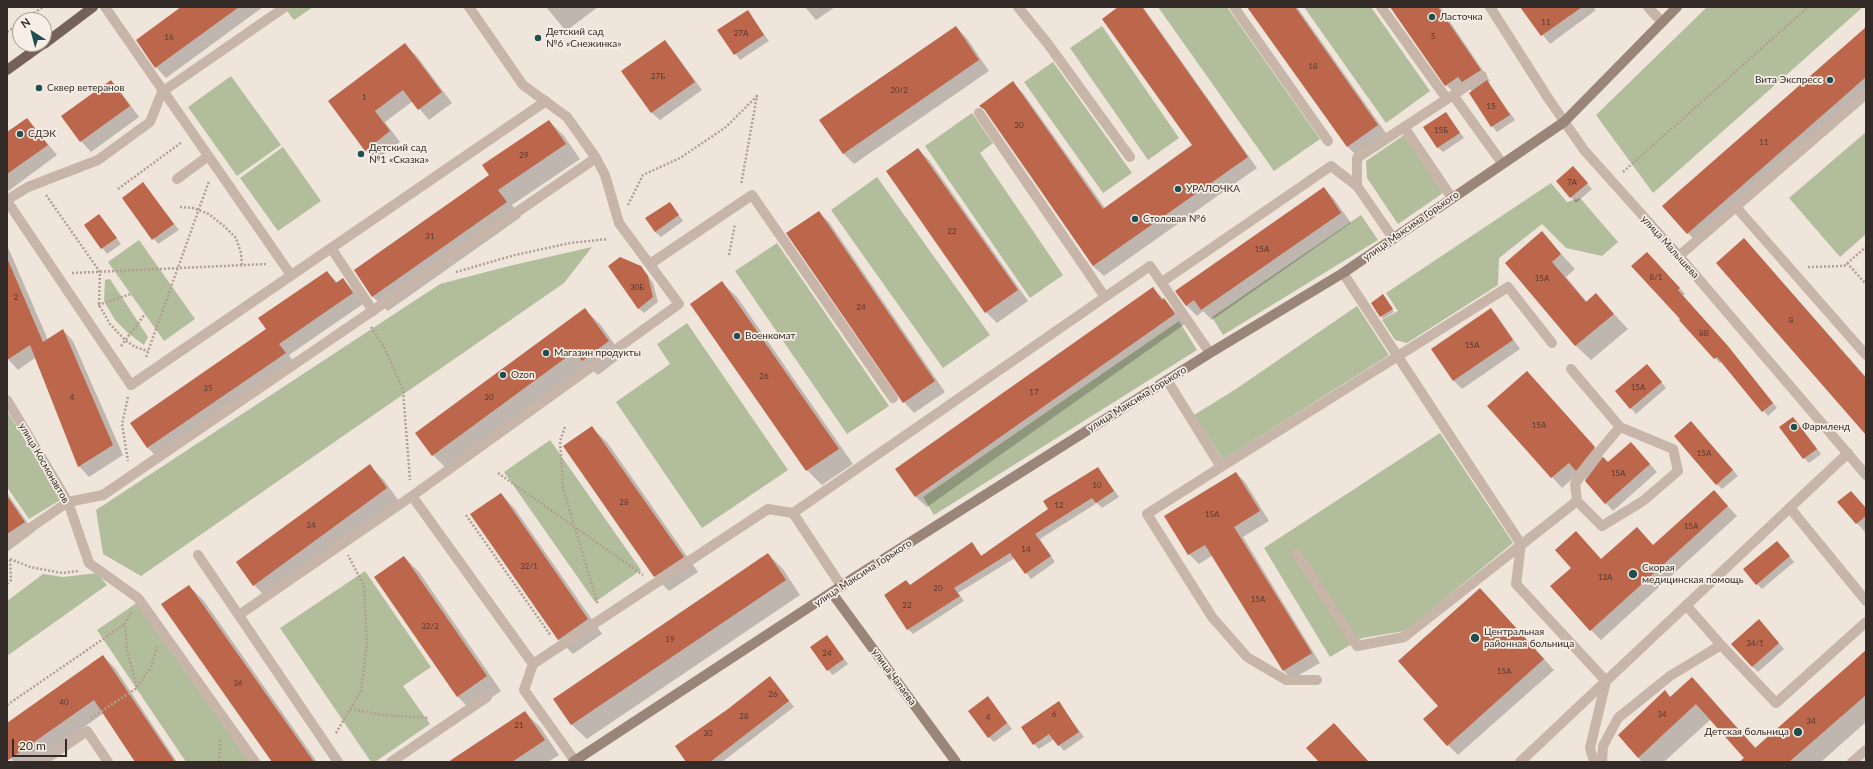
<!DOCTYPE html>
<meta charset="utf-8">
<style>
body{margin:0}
#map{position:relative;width:1873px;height:769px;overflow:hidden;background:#efe5db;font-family:Lato,sans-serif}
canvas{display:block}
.frame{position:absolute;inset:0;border:8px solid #332b27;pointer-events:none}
.north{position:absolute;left:12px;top:12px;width:40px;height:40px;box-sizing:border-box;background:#f7efe6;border:1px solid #a9a19a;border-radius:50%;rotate:324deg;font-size:11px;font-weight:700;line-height:16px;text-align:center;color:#332b27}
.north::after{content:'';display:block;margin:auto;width:14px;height:18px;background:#204f51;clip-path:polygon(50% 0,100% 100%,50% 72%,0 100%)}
.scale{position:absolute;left:12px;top:739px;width:55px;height:18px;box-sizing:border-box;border:2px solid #332b27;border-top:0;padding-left:5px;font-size:12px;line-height:14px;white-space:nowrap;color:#332b27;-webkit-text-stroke:3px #f7efe6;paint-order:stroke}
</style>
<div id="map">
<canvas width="1873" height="769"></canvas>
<div class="frame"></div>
<div class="north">N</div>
<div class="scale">20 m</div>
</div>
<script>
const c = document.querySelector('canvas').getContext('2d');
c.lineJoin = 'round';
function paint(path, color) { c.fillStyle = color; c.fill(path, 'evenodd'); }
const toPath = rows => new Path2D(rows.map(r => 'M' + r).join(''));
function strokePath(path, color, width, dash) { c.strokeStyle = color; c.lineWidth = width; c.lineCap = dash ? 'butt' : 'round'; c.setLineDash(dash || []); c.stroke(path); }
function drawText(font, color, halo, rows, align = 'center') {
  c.font = font + ' Lato,sans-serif'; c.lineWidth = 3.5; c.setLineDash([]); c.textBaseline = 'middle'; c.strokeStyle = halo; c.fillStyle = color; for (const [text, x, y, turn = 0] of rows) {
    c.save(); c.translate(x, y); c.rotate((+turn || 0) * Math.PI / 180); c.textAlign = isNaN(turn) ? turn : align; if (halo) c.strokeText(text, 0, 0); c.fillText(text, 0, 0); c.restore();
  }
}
paint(toPath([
 [290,7,313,7,294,20,287,11],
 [1158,7,1227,7,1320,139,1274,171],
 [1304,7,1371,7,1430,91,1386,123],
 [1707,7,1863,7,1653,193,1596,115],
 [1102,26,1179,138,1148,160,1070,48],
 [1053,62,1132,173,1103,193,1024,82],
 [231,76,281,145,237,176,188,107],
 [972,113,993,143,980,153,1063,275,1030,298,925,146],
 [1866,132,1866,234,1840,257,1789,198],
 [1404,135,1443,193,1398,224,1367,178,1366,161],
 [283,147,321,201,278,231,240,178],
 [877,177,990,335,943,368,831,210],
 [1551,183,1567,202,1580,198,1618,242,1602,256,1566,248,1542,224,1499,258,1498,285,1407,343,1395,340,1382,320,1398,311,1386,293],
 [1361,215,1378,240,1223,335,1212,317],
 [139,240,195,319,164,341,108,262],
 [777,243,889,406,847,434,735,271],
 [592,247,564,283,141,576,103,554,96,510,440,284,509,266],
 [110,279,148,337,144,345,128,333,115,320,104,301,105,280],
 [1357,306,1389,355,1223,460,1194,415,1236,389],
 [1179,321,1197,350,934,515,923,497],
 [687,323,788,470,702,528,616,402,670,364,657,344],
 [7,411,62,499,29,519,7,487],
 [1440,433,1513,543,1405,631,1362,638,1330,657,1264,548],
 [550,440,641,570,595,602,504,472],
 [365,571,431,667,403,686,430,724,375,762,371,762,280,628],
 [97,573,107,585,7,656,7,601,43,574,63,577],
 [141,600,250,762,186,762,97,630]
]), '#b2bd9c');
paint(toPath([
 [183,7,263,7,166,78,156,67],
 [546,7,598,7,566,31],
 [805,7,835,7,816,20],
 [1120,7,1143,7,1257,168,1104,276,1093,266,989,114,980,106,1013,83,1023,93,1105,208,1193,146],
 [1249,7,1297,7,1388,136,1358,157,1347,146],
 [1392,7,1440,7,1490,81,1488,82,1515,120,1497,132,1492,126,1469,87,1457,95,1446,85],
 [1521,7,1593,7,1596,10,1550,44],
 [748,12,769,41,740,60,719,30],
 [956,27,966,37,989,71,854,164,844,154,821,120],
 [1866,28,1866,96,1698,244,1664,207],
 [664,41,672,49,702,90,660,120,652,113,622,71],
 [405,45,416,55,452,103,429,120,413,101,385,122,400,142,376,160,365,150,329,101],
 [111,81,121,92,139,117,91,152,81,141],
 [1446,113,1464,138,1443,152,1437,147],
 [27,119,57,155,7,192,7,134],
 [549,121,564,136,580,159,512,205,521,217,388,311,373,297,355,271,490,175],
 [918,149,929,160,1028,301,997,323,986,312,887,171],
 [1578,173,1592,189,1576,203,1557,181],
 [143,184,179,230,158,244,123,199],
 [1324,188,1334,199,1351,223,1212,320,1203,311,1197,316,1186,305],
 [670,203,683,221,661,237,655,232],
 [818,212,829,222,945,392,914,413,904,402],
 [99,215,121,244,107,254,85,225],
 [1542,233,1575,269,1566,277,1587,302,1596,295,1628,329,1591,360,1576,346,1506,263],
 [1744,239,1866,377,1866,434],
 [7,245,48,340,63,330,73,341,123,455,89,477,79,466,35,358,18,370,7,358],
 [1652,258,1685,294,1682,296,1733,353,1777,408,1768,416,1722,362,1720,363,1715,358],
 [327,272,338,283,343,279,353,290,363,304,289,355,295,364,158,458,148,448,131,423,267,329],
 [646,273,653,283,658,302,644,313,638,308],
 [722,283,737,297,853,464,822,485,807,470,692,304],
 [1153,288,1174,310,1185,324,927,507,916,497,897,469],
 [1385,298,1394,312,1383,319,1372,303],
 [1491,309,1498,317,1520,349,1462,389,1454,381,1432,349],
 [585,310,600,324,623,356,598,375,589,367,448,470,433,455],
 [1652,370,1666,388,1636,414,1631,408],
 [1537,383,1608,463,1631,443,1657,472,1613,511,1579,473,1562,488,1489,407],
 [1798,424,1821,454,1809,463,1804,458],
 [592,428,607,442,698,572,669,591,654,576],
 [1696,428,1738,476,1722,489,1717,484],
 [370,466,384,480,401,504,269,600,254,585,237,562],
 [1098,468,1119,497,1102,508,1097,503,1040,539,1055,562,1031,579,1015,558,958,593,964,601,913,634,908,629,906,581,911,586,972,544,982,556,1050,509],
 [1236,473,1245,482,1269,521,1243,537,1320,663,1292,679,1282,669,1213,555,1199,564,1189,554,1166,516],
 [7,493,34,532,7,552],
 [501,494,515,509,602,634,573,654,558,639],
 [1724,502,1737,516,1601,640,1591,630,1572,568,1654,546],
 [1838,503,1866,509,1866,533],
 [1782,547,1794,562,1762,589,1757,584],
 [768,554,783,569,800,595,587,739,572,725,554,699],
 [404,557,419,572,501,691,472,711,457,696],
 [189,586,204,601,317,762,273,762],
 [1491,600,1554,670,1458,755,1448,745,1439,706],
 [1764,626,1784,649,1758,672,1752,666],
 [827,636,848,664,833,675,828,670],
 [1866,652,1866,722,1821,762,1741,762,1745,758,1711,719,1664,762,1642,762,1619,735,1670,698,1692,678,1756,748],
 [103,656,115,668,177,762,137,762,104,713,34,762,14,762,7,754,7,724],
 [775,682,794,707,722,762,687,762],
 [993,703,1012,729,994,742,989,737],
 [1059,703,1084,737,1064,751,1054,739,1039,749,1034,744],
 [525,712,540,727,559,755,548,762,450,762]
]), '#0003');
paint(toPath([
 [181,7,239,7,155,68,136,40],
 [1118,7,1142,7,1248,157,1093,266,984,109,979,106,1013,81,1103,209,1192,145,1102,19],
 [1247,7,1295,7,1378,125,1347,147],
 [1390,7,1438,7,1481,70,1462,82,1458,77,1445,86],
 [1520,7,1582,7,1541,36],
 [748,10,764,35,734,55,717,30],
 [956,26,979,60,843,154,819,120],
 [1866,27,1866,77,1687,234,1662,206],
 [665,40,695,82,651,113,621,71],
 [405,43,442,92,418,110,403,90,375,111,390,131,365,151,328,101],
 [111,80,130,106,80,142,61,116],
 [1487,80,1510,115,1491,127,1469,93],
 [1446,112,1460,133,1437,148,1423,127],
 [27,118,48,145,7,174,7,132],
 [549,120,566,144,498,190,507,202,372,297,354,270,489,175,482,165],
 [918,148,1018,290,985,313,886,171],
 [1573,166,1588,183,1570,198,1556,181],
 [143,182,174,224,152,240,122,198],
 [1324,187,1341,213,1201,310,1194,300,1186,306,1175,291],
 [670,202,679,215,655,232,645,218],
 [819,211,935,381,903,403,786,233],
 [99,214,117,238,101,249,84,225],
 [1542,231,1561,254,1552,262,1586,302,1596,293,1614,314,1575,346,1505,263],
 [1744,238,1866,378,1866,435,1716,263],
 [1647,252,1680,288,1678,290,1728,346,1773,403,1762,412,1717,357,1714,359,1679,320,1680,319,1631,266],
 [620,257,641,266,648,276,653,297,638,309,608,266],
 [7,258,43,342,63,329,113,445,78,467,30,345,7,360],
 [327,271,336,283,343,278,353,293,279,344,286,353,147,448,130,423,266,329,258,318],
 [722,281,839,449,806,471,690,304],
 [1153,287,1162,300,1164,298,1175,314,915,497,895,469],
 [1383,294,1393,309,1380,317,1371,303],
 [585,308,609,341,582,361,575,351,432,456,415,433],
 [1491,308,1513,340,1453,381,1431,349],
 [1647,364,1662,382,1630,409,1615,391],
 [1527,371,1595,447,1576,471,1569,463,1551,478,1487,406],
 [1793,417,1817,449,1803,459,1779,427],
 [1691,421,1733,470,1716,485,1674,436],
 [592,426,684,557,654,577,563,446],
 [1631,442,1650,464,1605,504,1585,481,1603,457,1608,462],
 [370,464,387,488,253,586,236,562],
 [1098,467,1114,491,1096,503,1092,498,1035,534,1051,556,1025,574,1010,553,954,588,960,596,907,630,884,595,906,580,910,585,972,542,981,556,1048,509,1043,501],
 [1236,472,1260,511,1234,527,1312,653,1283,671,1205,545,1188,555,1164,516],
 [1714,490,1728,506,1590,631,1550,586,1571,568,1555,550,1576,531,1601,559,1637,527,1653,545],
 [1851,491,1866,508,1866,516,1856,524,1837,502],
 [501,493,588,619,558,640,470,514],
 [7,496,25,522,7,534],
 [1777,541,1790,556,1756,585,1743,569],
 [768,553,786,580,571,725,553,699],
 [404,556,487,676,457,697,374,577],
 [189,585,314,762,272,762,161,604],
 [1480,588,1544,659,1447,746,1423,719,1438,706,1398,661],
 [1759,619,1779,643,1752,667,1731,644],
 [827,635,844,659,827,671,810,647],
 [1866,650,1866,695,1789,762,1739,762,1744,758,1696,704,1638,758,1618,735,1665,690,1670,697,1692,677,1755,748],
 [103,655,175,762,135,762,94,700,7,761,7,723],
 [770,676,789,701,710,762,686,762,675,746,728,709],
 [988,696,1007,723,988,738,968,711],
 [1059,701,1079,732,1058,746,1049,734,1033,745,1021,727],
 [525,711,545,740,512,762,448,762],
 [1334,723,1369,762,1319,762,1306,748]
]), '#bc664c');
strokePath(toPath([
 [24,20,43,7],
 [7,32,20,23],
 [1623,172,1808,7],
 [118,189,182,142],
 [46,195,100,272,99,305,110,324,125,340,135,347,148,351],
 [628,205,643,175,680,158,726,127,757,96,741,185],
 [180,207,193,208,209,214,224,226,236,238,241,253,242,265],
 [729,255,735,224],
 [1847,263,1866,284],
 [1808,267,1844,266,1866,247],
 [456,272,515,255,570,243,608,239],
 [72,273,267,264],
 [98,305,131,294],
 [371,327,385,349,403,390,410,480],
 [121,346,145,314],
 [146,357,209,181],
 [128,397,122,424,128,461],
 [565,427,560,441,563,488,598,605],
 [498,473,643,575],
 [466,515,551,636],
 [10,559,30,567,62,573,78,571],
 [7,584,11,580,10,558],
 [137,687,151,667,157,647],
 [7,705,125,624],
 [350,709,384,715,428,718],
 [91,718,137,688,127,650,125,624,131,612],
 [336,733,361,691,367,644,364,586,348,555],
 [219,762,220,739]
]), '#b29f92', 2.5, [2, 2]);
strokePath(toPath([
 [105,7,291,275],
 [1018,7,1048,44,1130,157],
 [1234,7,1328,141],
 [1381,7,1447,99],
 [1648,7,1662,22],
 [1453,95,1502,163],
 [979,113,1105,297],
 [1404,127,1452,198],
 [177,179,207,157],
 [1357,186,1357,158,1482,76],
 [7,200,28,187,98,160,150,122,162,92,285,7],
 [7,201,131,385,546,101],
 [1736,207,1866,355],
 [331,248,373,311],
 [1679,256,1866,94],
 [650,264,752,195,893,398],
 [1343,273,1521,544,1516,584,1606,681,1590,748,1594,762],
 [1162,282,1331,166,1357,186,1393,238],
 [1167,380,1221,467,1147,514,1212,617,1247,657,1286,680,1317,680],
 [7,400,68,502,89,563,138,598,255,762],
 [1221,467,1508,287,1552,343],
 [412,496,533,664,524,690,575,761],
 [1577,501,1575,484,1587,466,1620,427],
 [1790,508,1866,601],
 [793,513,1150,266,1210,353],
 [7,544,68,502,103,495,596,158],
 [1297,554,1357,646,1404,637,1577,501,1602,526,1643,501,1678,471,1673,449,1620,427,1571,369],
 [198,555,338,762],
 [239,615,412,496,679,304,619,223,605,175,596,158,567,117,523,85,469,7],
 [1721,645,1776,703,1866,622],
 [533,664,768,509,793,513,842,587],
 [41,762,87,731,108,762],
 [391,762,487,697],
 [1520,762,1848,453],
 [1602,762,1603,746,1618,718,1670,676,1721,645,1686,605],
 [1852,762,1866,750]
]), '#c6b5a8', 10);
strokePath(toPath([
 [1490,7,1548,98,1584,150,1679,256,1866,475]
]), '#c6b5a8', 10);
strokePath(toPath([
 [832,593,956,762],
 [573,762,855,577,1210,353,1343,273,1564,122,1677,7]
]), '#9a8579', 10);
strokePath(toPath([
 [44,44,93,7],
 [7,70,43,44]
]), '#74625a', 10);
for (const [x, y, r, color] of [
 [1432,17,4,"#204f51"],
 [538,38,4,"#204f51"],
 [1830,80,4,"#204f51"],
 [39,88,4,"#204f51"],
 [20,134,4,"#204f51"],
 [361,154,4,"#204f51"],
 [1178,189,4,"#204f51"],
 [1135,219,4,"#204f51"],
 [737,336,4,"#204f51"],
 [546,353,4,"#204f51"],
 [503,375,4,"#204f51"],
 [1794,427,4,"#204f51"],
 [1633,574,5,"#204f51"],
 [1475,638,5,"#204f51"],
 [1798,732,5,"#204f51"]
]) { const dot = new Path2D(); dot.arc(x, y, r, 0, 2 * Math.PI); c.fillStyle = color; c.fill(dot); strokePath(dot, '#f7efe6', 1.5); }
drawText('8px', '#553a30', null, [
 ["11",1546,22],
 ["27А",741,33],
 ["5",1433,36],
 ["16",169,37],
 ["18",1313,66],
 ["27Б",658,76],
 ["20/2",899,90],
 ["1",364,97],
 ["15",1491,106],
 ["20",1019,125],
 ["15Б",1441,130],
 ["11",1764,142],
 ["29",524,155],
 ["7А",1572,182],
 ["22",952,231],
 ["31",430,236],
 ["15А",1262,249],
 ["8/1",1656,277],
 ["15А",1542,278],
 ["30Б",637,287],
 ["2",16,297],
 ["24",861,307],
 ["8",1791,320],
 ["8В",1704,333],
 ["15А",1472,345],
 ["26",764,376],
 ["15А",1638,387],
 ["35",208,388],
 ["17",1034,392],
 ["4",72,397],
 ["30",489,397],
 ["15А",1539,425],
 ["15А",1704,453],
 ["15А",1618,473],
 ["10",1097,485],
 ["28",624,502],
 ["12",1059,505],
 ["15А",1212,514],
 ["34",311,525],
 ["15А",1691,526],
 ["14",1026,549],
 ["32/1",529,566],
 ["13А",1605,577],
 ["20",938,588],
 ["15А",1258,599],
 ["22",907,605],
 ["32/2",430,626],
 ["19",670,639],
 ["34/1",1755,643],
 ["24",827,653],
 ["15А",1504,671],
 ["36",238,683],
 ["26",773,694],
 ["40",64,702],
 ["6",1054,714],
 ["34",1662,714],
 ["28",744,716],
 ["4",988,717],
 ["34",1811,721],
 ["21",519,725],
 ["30",708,733]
]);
drawText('10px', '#332b27', '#f7efe6', [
 ["Ласточка",1440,17],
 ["Детский сад",546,32],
 ["№6 «Снежинка»",546,44],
 ["Вита Экспресс",1822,80,"right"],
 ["Сквер ветеранов",47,88],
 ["СДЭК",28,134],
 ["Детский сад",369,148],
 ["№1 «Сказка»",369,160],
 ["УРАЛОЧКА",1186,189],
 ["Столовая №6",1143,219],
 ["Военкомат",745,336],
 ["Магазин продукты",554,353],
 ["Ozon",511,375],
 ["Фармленд",1802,427],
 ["Скорая",1642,568],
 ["медицинская помощь",1642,580],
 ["Центральная",1484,632],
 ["районная больница",1484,644],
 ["Детская больница",1789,732,"right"]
], 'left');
drawText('10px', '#332b27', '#f7efe6', [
 ["улица Максима Горького",1411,226,-35],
 ["улица Малышева",1670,247,48],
 ["улица Максима Горького",1137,399,-32],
 ["улица Космонавтов",44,463,60],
 ["улица Максима Горького",863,573,-33],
 ["улица Чапаева",894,677,54]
]);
</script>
